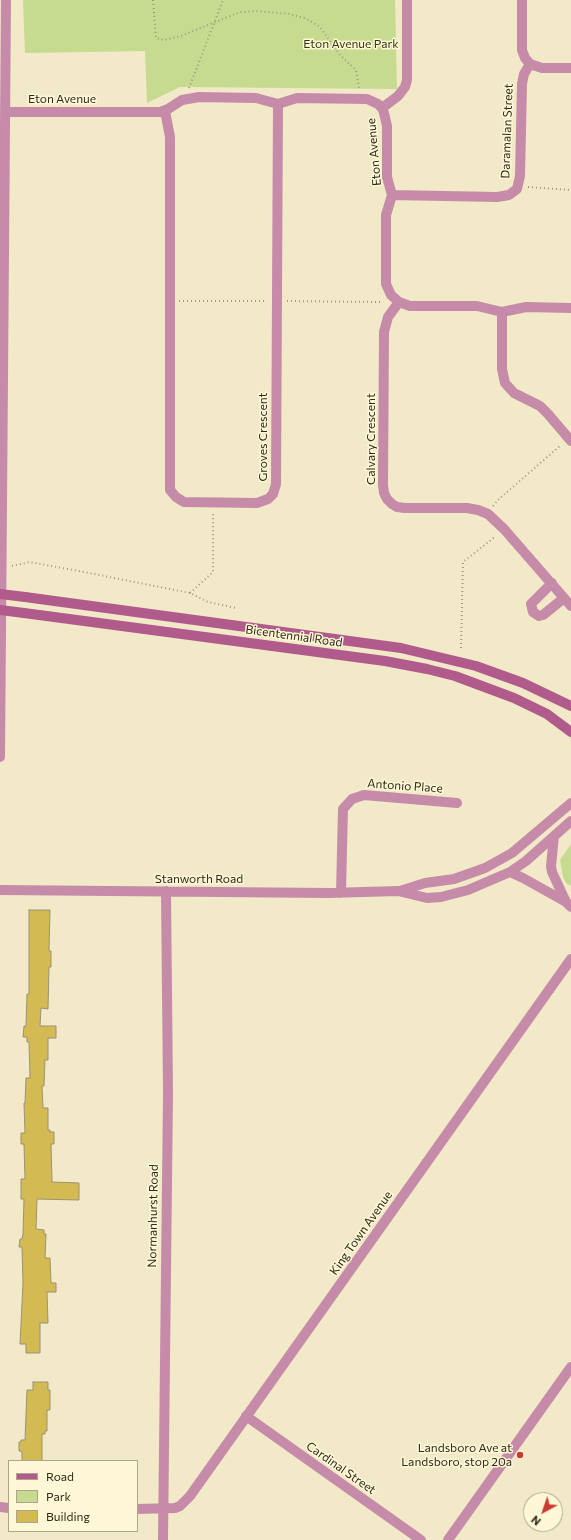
<!DOCTYPE html>
<style>
body{margin:0}
#map{position:relative;width:571px;height:1540px;overflow:hidden;background:#f2e9c8;font-family:Commissioner,sans-serif}
canvas{display:block}
.legend{position:absolute;left:8px;top:1460px;width:130px;height:72px;box-sizing:border-box;background:#fff7d5;border:1px solid #aba58b;margin:0;padding:5px 7px;list-style:none;font-size:12px;color:#2c291d}
.legend li{display:flex;align-items:center;gap:8px;height:20px}
.legend b{width:20px;border:1px solid #aba58b}
.north{position:absolute;left:523px;top:1492px;width:40px;height:40px;box-sizing:border-box;background:#fff7d5;border:1px solid #aba58b;border-radius:50%;rotate:220deg;font-size:11px;font-weight:700;line-height:16px;text-align:center;color:#2c291d}
.north::after{content:'';display:block;margin:auto;width:14px;height:18px;background:#c93b31;clip-path:polygon(50% 0,100% 100%,50% 72%,0 100%)}
</style>
<div id="map">
<canvas width="571" height="1540"></canvas>
<ul class="legend">
<li><b style="height:5px;background:#b15b8c"></b>Road</li>
<li><b style="height:11px;background:#c6db90"></b>Park</li>
<li><b style="height:11px;background:#d4ba52"></b>Building</li>
</ul>
<div class="north">N</div>
</div>
<script>
const c = document.querySelector('canvas').getContext('2d');
c.lineJoin = 'round';
function paint(path, color) { c.fillStyle = color; c.fill(path, 'evenodd'); }
const toPath = rows => new Path2D(rows.map(r => 'M' + r).join(''));
function strokePath(path, color, width, dash) { c.strokeStyle = color; c.lineWidth = width; c.lineCap = dash ? 'butt' : 'round'; c.setLineDash(dash || []); c.stroke(path); }
function drawText(font, color, halo, rows, align = 'center') {
  c.font = font + ' Commissioner,sans-serif'; c.lineWidth = 3; c.setLineDash([]); c.textBaseline = 'middle'; c.strokeStyle = halo; c.fillStyle = color; for (const [text, x, y, turn = 0] of rows) {
    c.save(); c.translate(x, y); c.rotate((+turn || 0) * Math.PI / 180); c.textAlign = isNaN(turn) ? turn : align; if (halo) c.strokeText(text, 0, 0); c.fillText(text, 0, 0); c.restore();
  }
}
paint(toPath([
 [23,0,395,0,397,89,180,87,147,103,145,51,25,53],
 [571,844,571,886,566,883,563,877,560,860]
]), '#c6db90');
const building = toPath([
 [29,910,50,910,49,951,51,951,51,967,49,967,48,1009,41,1008,40,1026,56,1026,56,1038,48,1038,48,1060,45,1060,44,1086,42,1086,43,1108,48,1108,48,1130,50,1130,50,1132,54,1132,54,1144,51,1144,52,1182,79,1183,79,1200,37,1199,36,1229,44,1230,44,1234,46,1234,45,1258,50,1258,51,1283,56,1283,56,1292,47,1292,48,1323,40,1323,40,1353,26,1353,26,1344,20,1344,23,1283,22,1247,19,1247,20,1239,22,1239,23,1234,24,1199,21,1199,21,1179,25,1179,24,1144,21,1144,21,1133,25,1133,24,1103,25,1103,26,1078,30,1078,29,1042,27,1042,27,1037,23,1037,24,1026,26,1026,27,994,29,994,29,910],
 [33,1382,48,1382,48,1390,50,1390,50,1410,47,1410,47,1431,45,1431,45,1434,42,1434,42,1461,22,1461,22,1453,21,1451,19,1451,19,1442,21,1442,21,1440,25,1440,27,1390,33,1390,33,1382]
]);
paint(building, '#d4ba52');
strokePath(building, '#9a9273', 1);
strokePath(toPath([
 [153,0,156,38,164,40,181,36,240,12,256,11,290,14,307,19,320,27,340,55,356,70,359,88],
 [189,88,223,0],
 [528,187,571,190],
 [179,301,267,301],
 [287,301,381,302],
 [493,506,499,499,561,445],
 [12,566,30,562,89,573,190,593,208,602,236,608],
 [190,593,213,572,213,512],
 [461,648,463,562,496,536]
]), '#a09981', 2, [1, 3]);
strokePath(toPath([
 [530,64,542,68,571,68],
 [382,108,398,96,405,87,407,80,407,0],
 [165,111,170,137,170,490,176,497,184,502,257,503,268,499,273,494,276,484,278,104],
 [5,112,160,112,168,109,182,100,199,97,256,98,278,104,297,98,367,99,378,104,382,108,384,113,387,126,387,177,392,195,386,215,386,284,391,295,399,302,410,306,477,306,502,312,526,307,571,308],
 [392,195,497,197,509,195,517,189,520,176,522,84,524,74,530,64,525,58,522,50,522,0],
 [399,302,388,317,384,332,383,485,384,493,387,499,392,504,397,507,405,508,467,508,478,510,488,514,504,529,571,606],
 [502,312,502,369,505,383,514,393,540,406,548,414,571,441],
 [552,583,531,604,533,612,539,616,543,615,564,598],
 [0,757,6,0],
 [554,836,551,866,552,872,566,902,571,907],
 [510,872,523,878,566,902],
 [0,890,329,893,398,891,427,898,441,897,468,890,510,872,526,861,571,821],
 [400,891,425,883,454,879,485,868,512,853,571,803],
 [341,893,343,809,352,799,364,795,457,803],
 [246,1416,421,1540],
 [0,1507,9,1508],
 [137,1509,175,1508,180,1506,190,1496,571,959],
 [163,1540,168,1093,166,891],
 [448,1540,571,1367]
]), '#c78baa', 10);
strokePath(toPath([
 [25,597,401,648,476,666,523,683,571,706],
 [24,613,385,661,427,669,455,676,514,698,547,714,571,732]
]), '#b15b8c', 10);
strokePath(toPath([
 [0,594,25,597],
 [0,610,24,613]
]), '#b15b8c', 10);
for (const [x, y, r, color] of [
 [520,1455,4,"#c93b31"]
]) { const dot = new Path2D(); dot.arc(x, y, r, 0, 2 * Math.PI); c.fillStyle = color; c.fill(dot); strokePath(dot, '#fff7d5', 1.5); }
drawText('12px', '#2d370e', '#fff7d5', [
 ["Eton Avenue Park",351,44]
]);
drawText('12px', '#2c291d', '#fff7d5', [
 ["Eton Avenue",62,99],
 ["Daramalan Street",507,131,-88],
 ["Eton Avenue",374,152,-95],
 ["Groves Crescent",263,437,-90],
 ["Calvary Crescent",371,439,-90],
 ["Bicentennial Road",294,636,8],
 ["Antonio Place",405,786,4],
 ["Stanworth Road",199,879],
 ["Normanhurst Road",153,1216,-89],
 ["King Town Avenue",361,1233,-55],
 ["Cardinal Street",341,1468,35]
]);
drawText('12px', '#2c291d', '#fff7d5', [
 ["Landsboro Ave at",512,1448],
 ["Landsboro, stop 20a",512,1462]
], 'right');
</script>
